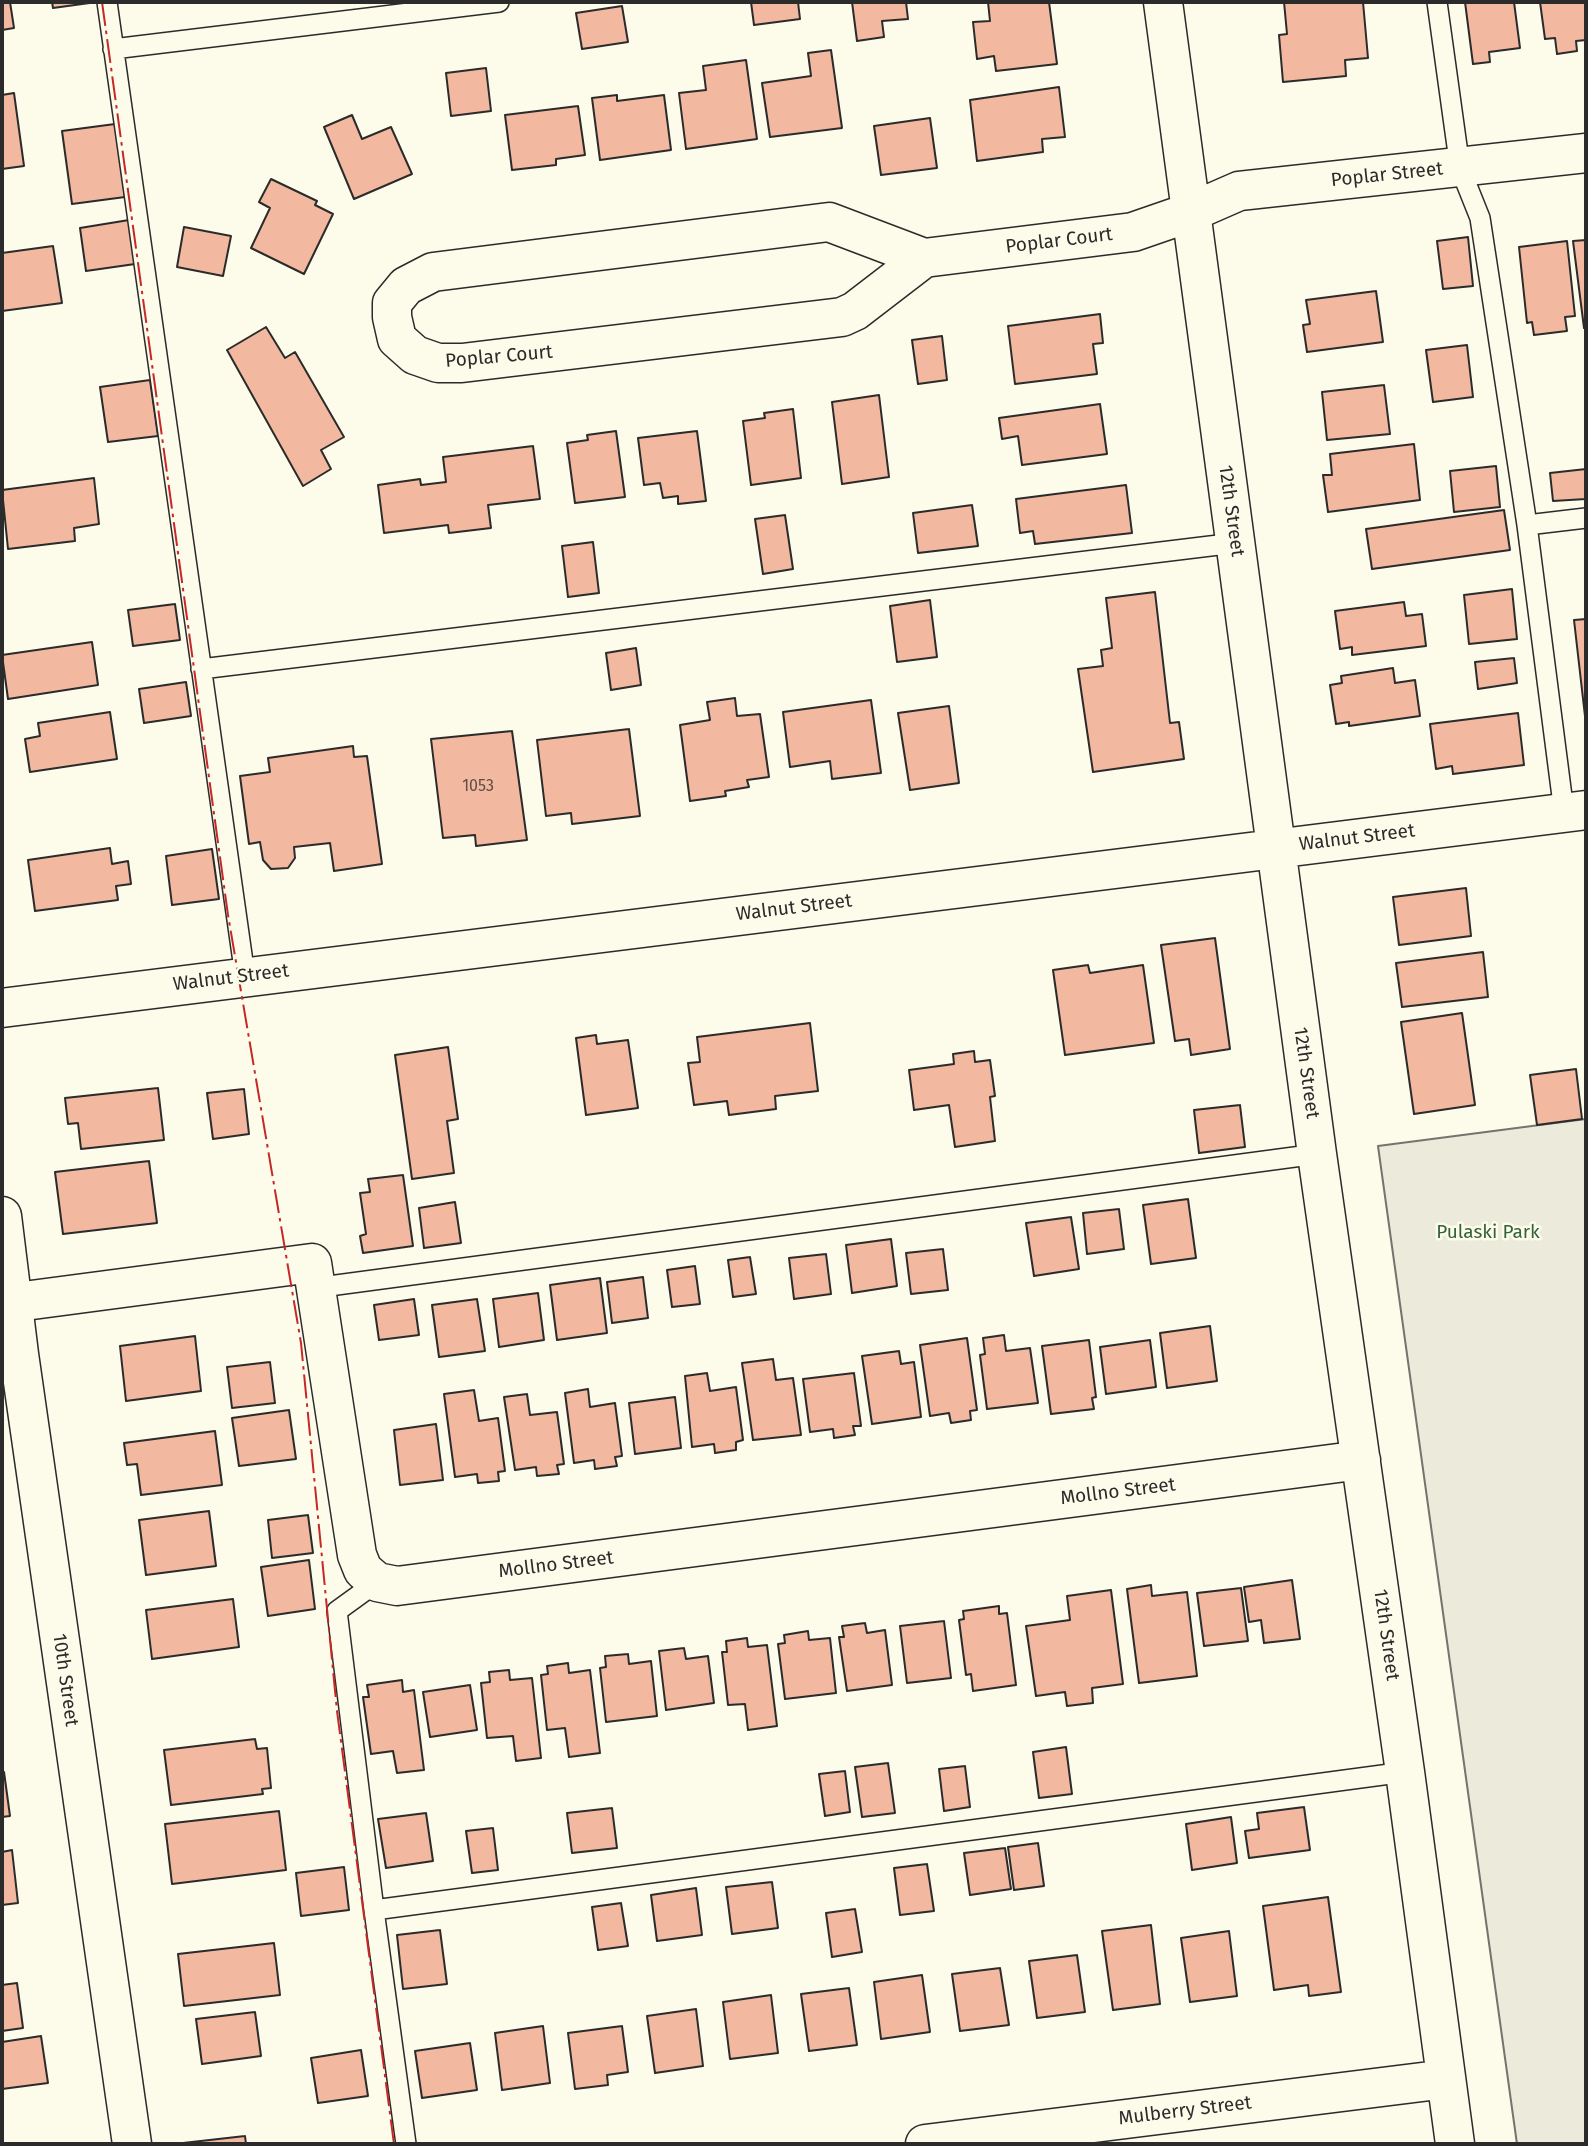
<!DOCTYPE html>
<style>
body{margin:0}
#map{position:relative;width:1588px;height:2146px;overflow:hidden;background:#fdfbea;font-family:"Fira Sans",sans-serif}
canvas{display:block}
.frame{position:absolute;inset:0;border:4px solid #2b2b2b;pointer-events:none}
</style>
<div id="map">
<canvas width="1588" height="2146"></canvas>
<div class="frame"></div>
</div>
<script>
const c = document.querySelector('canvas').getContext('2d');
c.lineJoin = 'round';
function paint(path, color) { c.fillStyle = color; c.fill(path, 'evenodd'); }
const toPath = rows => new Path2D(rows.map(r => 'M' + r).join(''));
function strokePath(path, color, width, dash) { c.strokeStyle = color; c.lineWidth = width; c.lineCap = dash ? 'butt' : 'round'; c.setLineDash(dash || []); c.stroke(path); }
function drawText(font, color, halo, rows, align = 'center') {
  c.font = font + ' "Fira Sans",sans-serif'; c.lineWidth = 5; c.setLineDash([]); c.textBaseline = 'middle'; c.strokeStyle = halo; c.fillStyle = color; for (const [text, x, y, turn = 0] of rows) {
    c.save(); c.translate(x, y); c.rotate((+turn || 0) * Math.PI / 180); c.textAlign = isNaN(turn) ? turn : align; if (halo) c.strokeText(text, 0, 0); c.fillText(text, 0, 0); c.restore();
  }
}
const green = toPath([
 [1586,1119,1586,2144,1517,2144,1378,1146,1586,1119]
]);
paint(green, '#ecebdb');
strokePath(green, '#74746e', 2);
const building = toPath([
 [2,2,10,2,14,28,2,30,2,2],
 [52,2,97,2,53,8,52,2],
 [751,2,798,2,800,19,754,25,751,2],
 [852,2,906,2,908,19,882,21,884,37,857,41,852,2],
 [988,2,1049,2,1057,64,996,71,994,56,977,59,973,22,990,21,988,2],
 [1284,2,1363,2,1368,58,1345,60,1346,76,1283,82,1279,35,1287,34,1284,2],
 [1465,2,1514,2,1520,48,1489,52,1490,62,1473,64,1465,2],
 [1540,2,1586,2,1586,40,1576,41,1577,51,1557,54,1555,38,1545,39,1540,2],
 [622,6,628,42,582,49,576,13,622,6],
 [831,50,842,128,770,137,762,83,811,76,808,53,831,50],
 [746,60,757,139,686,149,679,93,706,90,703,66,746,60],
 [486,68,491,111,451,116,446,73,486,68],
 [1059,87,1065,137,1042,139,1043,152,977,161,970,100,1059,87],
 [14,93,24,166,2,169,2,95,14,93],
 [617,95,617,101,664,95,671,150,600,160,592,98,617,95],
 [578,106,585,155,556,159,556,165,512,170,505,115,578,106],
 [352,115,362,139,391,127,412,174,354,199,324,127,352,115],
 [930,118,937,168,881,175,874,126,930,118],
 [115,124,125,197,72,204,62,131,115,124],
 [271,179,317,201,315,205,333,214,304,274,251,248,270,208,259,202,271,179],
 [129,220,135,264,86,271,80,228,129,220],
 [184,227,231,236,223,276,177,267,184,227],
 [1468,237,1473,286,1443,289,1437,241,1468,237],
 [1586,240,1586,328,1584,328,1573,241,1586,240],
 [1567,241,1575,316,1565,317,1567,331,1534,335,1532,322,1527,323,1519,247,1567,241],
 [53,246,62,303,2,311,2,253,53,246],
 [1376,291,1383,342,1307,352,1303,325,1310,324,1306,300,1376,291],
 [1100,314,1103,343,1093,344,1097,374,1015,384,1008,326,1100,314],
 [266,327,285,358,295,352,344,437,321,450,331,469,303,486,227,350,266,327],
 [942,336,947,380,918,384,912,340,942,336],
 [1467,345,1473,397,1433,402,1426,350,1467,345],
 [150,380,158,436,108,442,100,387,150,380],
 [1384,385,1390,434,1327,440,1322,392,1384,385],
 [879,395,889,477,842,484,832,402,879,395],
 [1100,404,1107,454,1022,465,1018,436,1002,439,999,418,1100,404],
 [793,409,801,478,751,485,743,421,765,418,764,413,793,409],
 [616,431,625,497,575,503,567,443,588,440,587,435,616,431],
 [697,431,706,501,678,504,678,496,663,498,660,483,644,485,638,438,697,431],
 [1414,444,1420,500,1328,512,1323,475,1332,475,1330,454,1414,444],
 [533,446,540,499,488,505,491,528,449,533,448,525,384,533,378,485,420,479,421,485,446,482,443,457,533,446],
 [1496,466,1500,507,1454,512,1450,471,1496,466],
 [1586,469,1586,499,1553,501,1550,473,1586,469],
 [94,478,99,524,74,528,75,541,8,549,2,490,94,478],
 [1126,485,1132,533,1035,544,1033,531,1020,533,1016,499,1126,485],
 [972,505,978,546,918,553,913,513,972,505],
 [1504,510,1510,550,1372,569,1366,529,1504,510],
 [785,515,793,569,763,574,755,519,785,515],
 [593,542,599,593,568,597,562,546,593,542],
 [1512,589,1517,639,1469,644,1464,595,1512,589],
 [1155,592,1170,723,1179,722,1184,759,1093,772,1078,669,1103,666,1101,650,1112,648,1106,598,1155,592],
 [930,600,937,657,897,662,890,606,930,600],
 [1404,602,1406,616,1422,614,1426,646,1352,655,1352,647,1340,649,1335,611,1404,602],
 [175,604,180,640,133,646,128,610,175,604],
 [1586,619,1586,725,1574,620,1586,619],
 [92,642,98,685,8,699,2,655,92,642],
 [636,648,641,685,611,690,606,653,636,648],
 [1514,658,1517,683,1478,689,1475,662,1514,658],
 [1393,668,1395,683,1415,680,1420,716,1349,726,1349,722,1336,724,1330,685,1342,683,1341,676,1393,668],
 [186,682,191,716,144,723,139,689,186,682],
 [735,698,737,716,760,714,769,777,747,780,749,787,725,791,726,796,690,801,680,725,710,720,707,702,735,698],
 [871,700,881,773,832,779,830,761,790,767,783,712,871,700],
 [949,706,959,783,910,790,898,713,949,706],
 [110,712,117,759,30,772,25,739,40,736,38,723,110,712],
 [1518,713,1524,765,1453,774,1452,766,1436,769,1430,724,1518,713],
 [629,729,640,816,572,824,571,813,546,816,537,740,629,729],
 [512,731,527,840,476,846,475,835,443,838,431,739,512,731],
 [353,746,354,757,367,756,382,864,334,871,330,843,294,847,295,858,288,868,271,869,263,860,260,842,249,844,240,776,270,772,268,758,353,746],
 [110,848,112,864,128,861,131,884,116,886,118,900,35,911,28,860,110,848],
 [212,849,219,899,172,905,166,856,212,849],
 [1466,888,1471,936,1399,945,1393,897,1466,888],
 [1215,938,1230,1049,1191,1055,1189,1039,1175,1041,1161,945,1215,938],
 [1483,952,1488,997,1402,1007,1396,963,1483,952],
 [1088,965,1090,973,1143,965,1154,1043,1065,1055,1053,970,1088,965],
 [1462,1013,1475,1105,1414,1114,1401,1022,1462,1013],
 [810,1023,818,1091,775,1096,776,1109,729,1115,727,1101,694,1105,688,1063,700,1062,697,1037,810,1023],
 [596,1035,597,1044,628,1040,638,1108,586,1115,576,1038,596,1035],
 [448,1047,458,1119,447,1121,454,1173,412,1179,395,1055,448,1047],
 [974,1051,975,1062,990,1060,995,1096,990,1097,995,1141,955,1147,949,1105,914,1110,909,1070,954,1064,953,1054,974,1051],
 [1576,1069,1582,1119,1537,1125,1530,1075,1576,1069],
 [158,1088,164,1140,81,1149,78,1123,68,1124,65,1098,158,1088],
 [244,1089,249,1134,213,1139,207,1093,244,1089],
 [1240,1105,1245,1147,1199,1153,1194,1110,1240,1105],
 [149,1161,157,1223,63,1234,55,1172,149,1161],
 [403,1175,413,1246,363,1253,360,1236,366,1234,360,1193,370,1192,368,1179,403,1175],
 [1188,1199,1196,1258,1151,1264,1143,1205,1188,1199],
 [455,1202,461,1243,424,1248,419,1208,455,1202],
 [1119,1209,1124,1249,1087,1254,1083,1213,1119,1209],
 [1071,1217,1079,1269,1034,1276,1026,1223,1071,1217],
 [891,1239,897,1286,852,1293,846,1245,891,1239],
 [943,1249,948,1290,911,1294,906,1253,943,1249],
 [826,1254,831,1294,794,1299,789,1258,826,1254],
 [750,1257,756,1294,733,1297,728,1260,750,1257],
 [695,1266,700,1304,672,1307,667,1270,695,1266],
 [643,1277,648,1318,612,1323,607,1282,643,1277],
 [600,1278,607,1333,557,1340,550,1285,600,1278],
 [538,1293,544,1340,499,1347,493,1299,538,1293],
 [414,1299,419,1335,379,1340,374,1305,414,1299],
 [477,1299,485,1351,439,1357,432,1305,477,1299],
 [1210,1326,1217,1381,1167,1388,1160,1333,1210,1326],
 [1004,1335,1006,1351,1030,1348,1038,1403,987,1409,980,1355,985,1354,983,1338,1004,1335],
 [195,1336,201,1391,126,1401,120,1346,195,1336],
 [967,1338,977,1410,970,1411,971,1420,951,1423,949,1413,930,1416,920,1345,967,1338],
 [1089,1340,1096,1397,1092,1398,1094,1409,1051,1414,1042,1346,1089,1340],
 [1150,1340,1156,1387,1106,1394,1100,1347,1150,1340],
 [899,1351,901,1364,914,1362,921,1417,872,1424,862,1356,899,1351],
 [773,1359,776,1380,793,1378,801,1435,753,1440,742,1363,773,1359],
 [270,1362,275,1403,232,1408,227,1367,270,1362],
 [707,1373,710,1391,736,1387,743,1440,736,1442,736,1450,715,1453,714,1444,692,1447,685,1376,707,1373],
 [854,1373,861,1426,853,1426,855,1435,834,1438,833,1429,810,1432,803,1379,854,1373],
 [588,1389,590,1407,615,1403,622,1456,615,1457,617,1466,595,1469,594,1460,574,1463,565,1393,588,1389],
 [474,1390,479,1421,498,1418,505,1471,498,1472,499,1481,478,1483,477,1474,455,1477,444,1394,474,1390],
 [527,1394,530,1415,557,1412,564,1464,557,1465,559,1474,537,1476,536,1467,515,1470,504,1397,527,1394],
 [675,1397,681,1448,635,1454,629,1403,675,1397],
 [289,1410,296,1459,239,1466,232,1418,289,1410],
 [436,1424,443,1480,400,1485,394,1430,436,1424],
 [215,1431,222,1485,141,1495,137,1464,127,1465,124,1443,215,1431],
 [209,1511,216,1566,146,1575,139,1520,209,1511],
 [308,1515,313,1553,272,1558,268,1520,308,1515],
 [309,1560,315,1609,268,1616,261,1567,309,1560],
 [1292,1580,1300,1639,1264,1643,1261,1620,1249,1622,1244,1587,1292,1580],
 [1151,1585,1152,1596,1187,1592,1197,1676,1139,1683,1127,1589,1151,1585],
 [1241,1588,1248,1641,1204,1646,1197,1593,1241,1588],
 [1111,1590,1123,1684,1092,1688,1093,1703,1067,1706,1065,1692,1036,1696,1026,1626,1070,1620,1067,1596,1111,1590],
 [233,1599,239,1647,152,1659,146,1610,233,1599],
 [999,1606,999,1614,1007,1613,1016,1685,973,1691,971,1674,966,1675,959,1620,964,1619,963,1611,999,1606],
 [944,1621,951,1678,907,1683,900,1626,944,1621],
 [865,1623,867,1633,885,1630,892,1685,847,1691,839,1637,844,1637,842,1626,865,1623],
 [808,1631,809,1640,830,1638,836,1693,785,1699,778,1644,785,1643,784,1635,808,1631],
 [747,1638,748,1647,767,1645,777,1726,748,1730,745,1704,728,1705,722,1652,727,1652,726,1641,747,1638],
 [684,1648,686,1659,708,1656,714,1703,666,1710,659,1651,684,1648],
 [628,1654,629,1664,651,1661,657,1716,606,1722,600,1668,606,1667,605,1656,628,1654],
 [568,1663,569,1673,590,1670,600,1753,569,1757,565,1728,547,1730,541,1675,548,1674,547,1666,568,1663],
 [509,1670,510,1680,532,1678,541,1758,516,1761,513,1736,487,1738,481,1683,490,1682,489,1672,509,1670],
 [402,1680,403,1692,414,1690,424,1770,397,1773,393,1751,371,1754,363,1697,369,1697,367,1685,402,1680],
 [470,1685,477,1730,430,1737,423,1692,470,1685],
 [255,1739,257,1749,267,1748,271,1788,262,1789,263,1794,171,1805,164,1750,255,1739],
 [1066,1747,1072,1794,1039,1798,1033,1752,1066,1747],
 [888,1763,895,1813,862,1817,855,1767,888,1763],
 [965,1766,970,1807,944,1811,939,1769,965,1766],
 [845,1771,850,1812,825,1816,819,1774,845,1771],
 [2,1772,4,1772,10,1816,2,1817,2,1772],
 [1304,1807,1310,1850,1249,1858,1245,1831,1259,1829,1257,1813,1304,1807],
 [612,1808,617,1848,572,1853,567,1813,612,1808],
 [279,1811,286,1870,172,1884,165,1824,279,1811],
 [426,1813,433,1861,386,1868,378,1819,426,1813],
 [1231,1817,1237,1863,1192,1870,1186,1824,1231,1817],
 [493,1828,498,1870,472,1873,466,1831,493,1828],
 [1038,1843,1044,1886,1014,1890,1008,1847,1038,1843],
 [1005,1848,1011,1889,970,1895,964,1853,1005,1848],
 [12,1850,18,1903,2,1905,2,1852,12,1850],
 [927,1864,934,1911,900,1915,894,1868,927,1864],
 [344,1867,349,1910,301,1916,296,1873,344,1867],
 [772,1882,778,1928,732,1934,726,1887,772,1882],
 [696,1888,702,1935,657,1941,651,1895,696,1888],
 [1328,1897,1341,1992,1309,1996,1308,1985,1274,1990,1263,1906,1328,1897],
 [621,1903,628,1946,598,1950,592,1907,621,1903],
 [855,1909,862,1952,832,1957,826,1913,855,1909],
 [1151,1925,1160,2004,1113,2010,1102,1931,1151,1925],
 [440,1930,447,1984,403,1989,397,1935,440,1930],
 [1229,1931,1237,1996,1190,2002,1181,1938,1229,1931],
 [274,1943,280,1995,184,2006,178,1954,274,1943],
 [1077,1955,1085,2012,1037,2018,1029,1961,1077,1955],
 [1000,1968,1009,2025,960,2031,952,1974,1000,1968],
 [922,1975,930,2032,881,2039,874,1982,922,1975],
 [17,1983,23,2028,2,2031,2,1985,17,1983],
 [849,1988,857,2045,809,2051,801,1994,849,1988],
 [771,1995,778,2053,730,2059,723,2002,771,1995],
 [696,2009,703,2066,655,2073,647,2016,696,2009],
 [255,2012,261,2056,202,2064,196,2019,255,2012],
 [543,2026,550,2083,502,2090,495,2033,543,2026],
 [622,2026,628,2072,607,2075,608,2085,575,2089,568,2033,622,2026],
 [41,2036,48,2083,2,2089,2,2042,41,2036],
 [470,2043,477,2090,422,2098,415,2051,470,2043],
 [361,2050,368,2096,318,2103,311,2058,361,2050],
 [245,2136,246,2144,183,2144,183,2143,245,2136]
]);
paint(building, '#f2b8a0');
strokePath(building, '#2b2b2b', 2);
const lane = toPath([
 [107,2,245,976],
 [1437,2,1460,168,1480,218,1527,525],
 [113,49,499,2],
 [201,669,1235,543],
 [1564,812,1527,525,1586,518],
 [314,1288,1317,1154],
 [377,1582,337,1611,374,1910,1405,1772],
 [374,1910,406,2144]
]);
const street = toPath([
 [1163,2,1317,1154,1405,1772,1455,2144],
 [924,258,855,311,842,317,462,363,438,363,415,355,397,339,392,317,392,303,406,286,433,272,829,222,924,258,1133,232,1191,212,1239,191,1586,153],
 [2,1008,1586,810],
 [2,1216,19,1354,132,2144],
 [2,1304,312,1263,357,1555,363,1570,377,1582,397,1586,1361,1460],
 [925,2144,1446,2079]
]);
strokePath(lane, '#2b2b2b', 22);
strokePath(street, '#2b2b2b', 41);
strokePath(lane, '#fdfbea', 19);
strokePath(street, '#fdfbea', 38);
strokePath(toPath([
 [102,2,228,915,301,1343,337,1711,394,2144]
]), '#c62828', 2, [24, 5, 3.5, 5]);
drawText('16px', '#5d4e48', null, [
 ["1053",478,787]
]);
drawText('19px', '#2b2b2b', '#fdfbea', [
 ["Poplar Street",1387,175,-6],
 ["Poplar Court",1059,241,-7],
 ["Poplar Court",499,357,-5],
 ["12th Street",1231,511,82],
 ["Walnut Street",1357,838,-7],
 ["Walnut Street",794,908,-7],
 ["Walnut Street",231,978,-7],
 ["12th Street",1306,1073,82],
 ["Mollno Street",1118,1492,-7],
 ["Mollno Street",556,1565,-7],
 ["12th Street",1386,1635,82],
 ["10th Street",65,1680,82],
 ["Mulberry Street",1185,2111,-7]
]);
drawText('19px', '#34623c', '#fdfbea', [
 ["Pulaski Park",1488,1233]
]);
</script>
